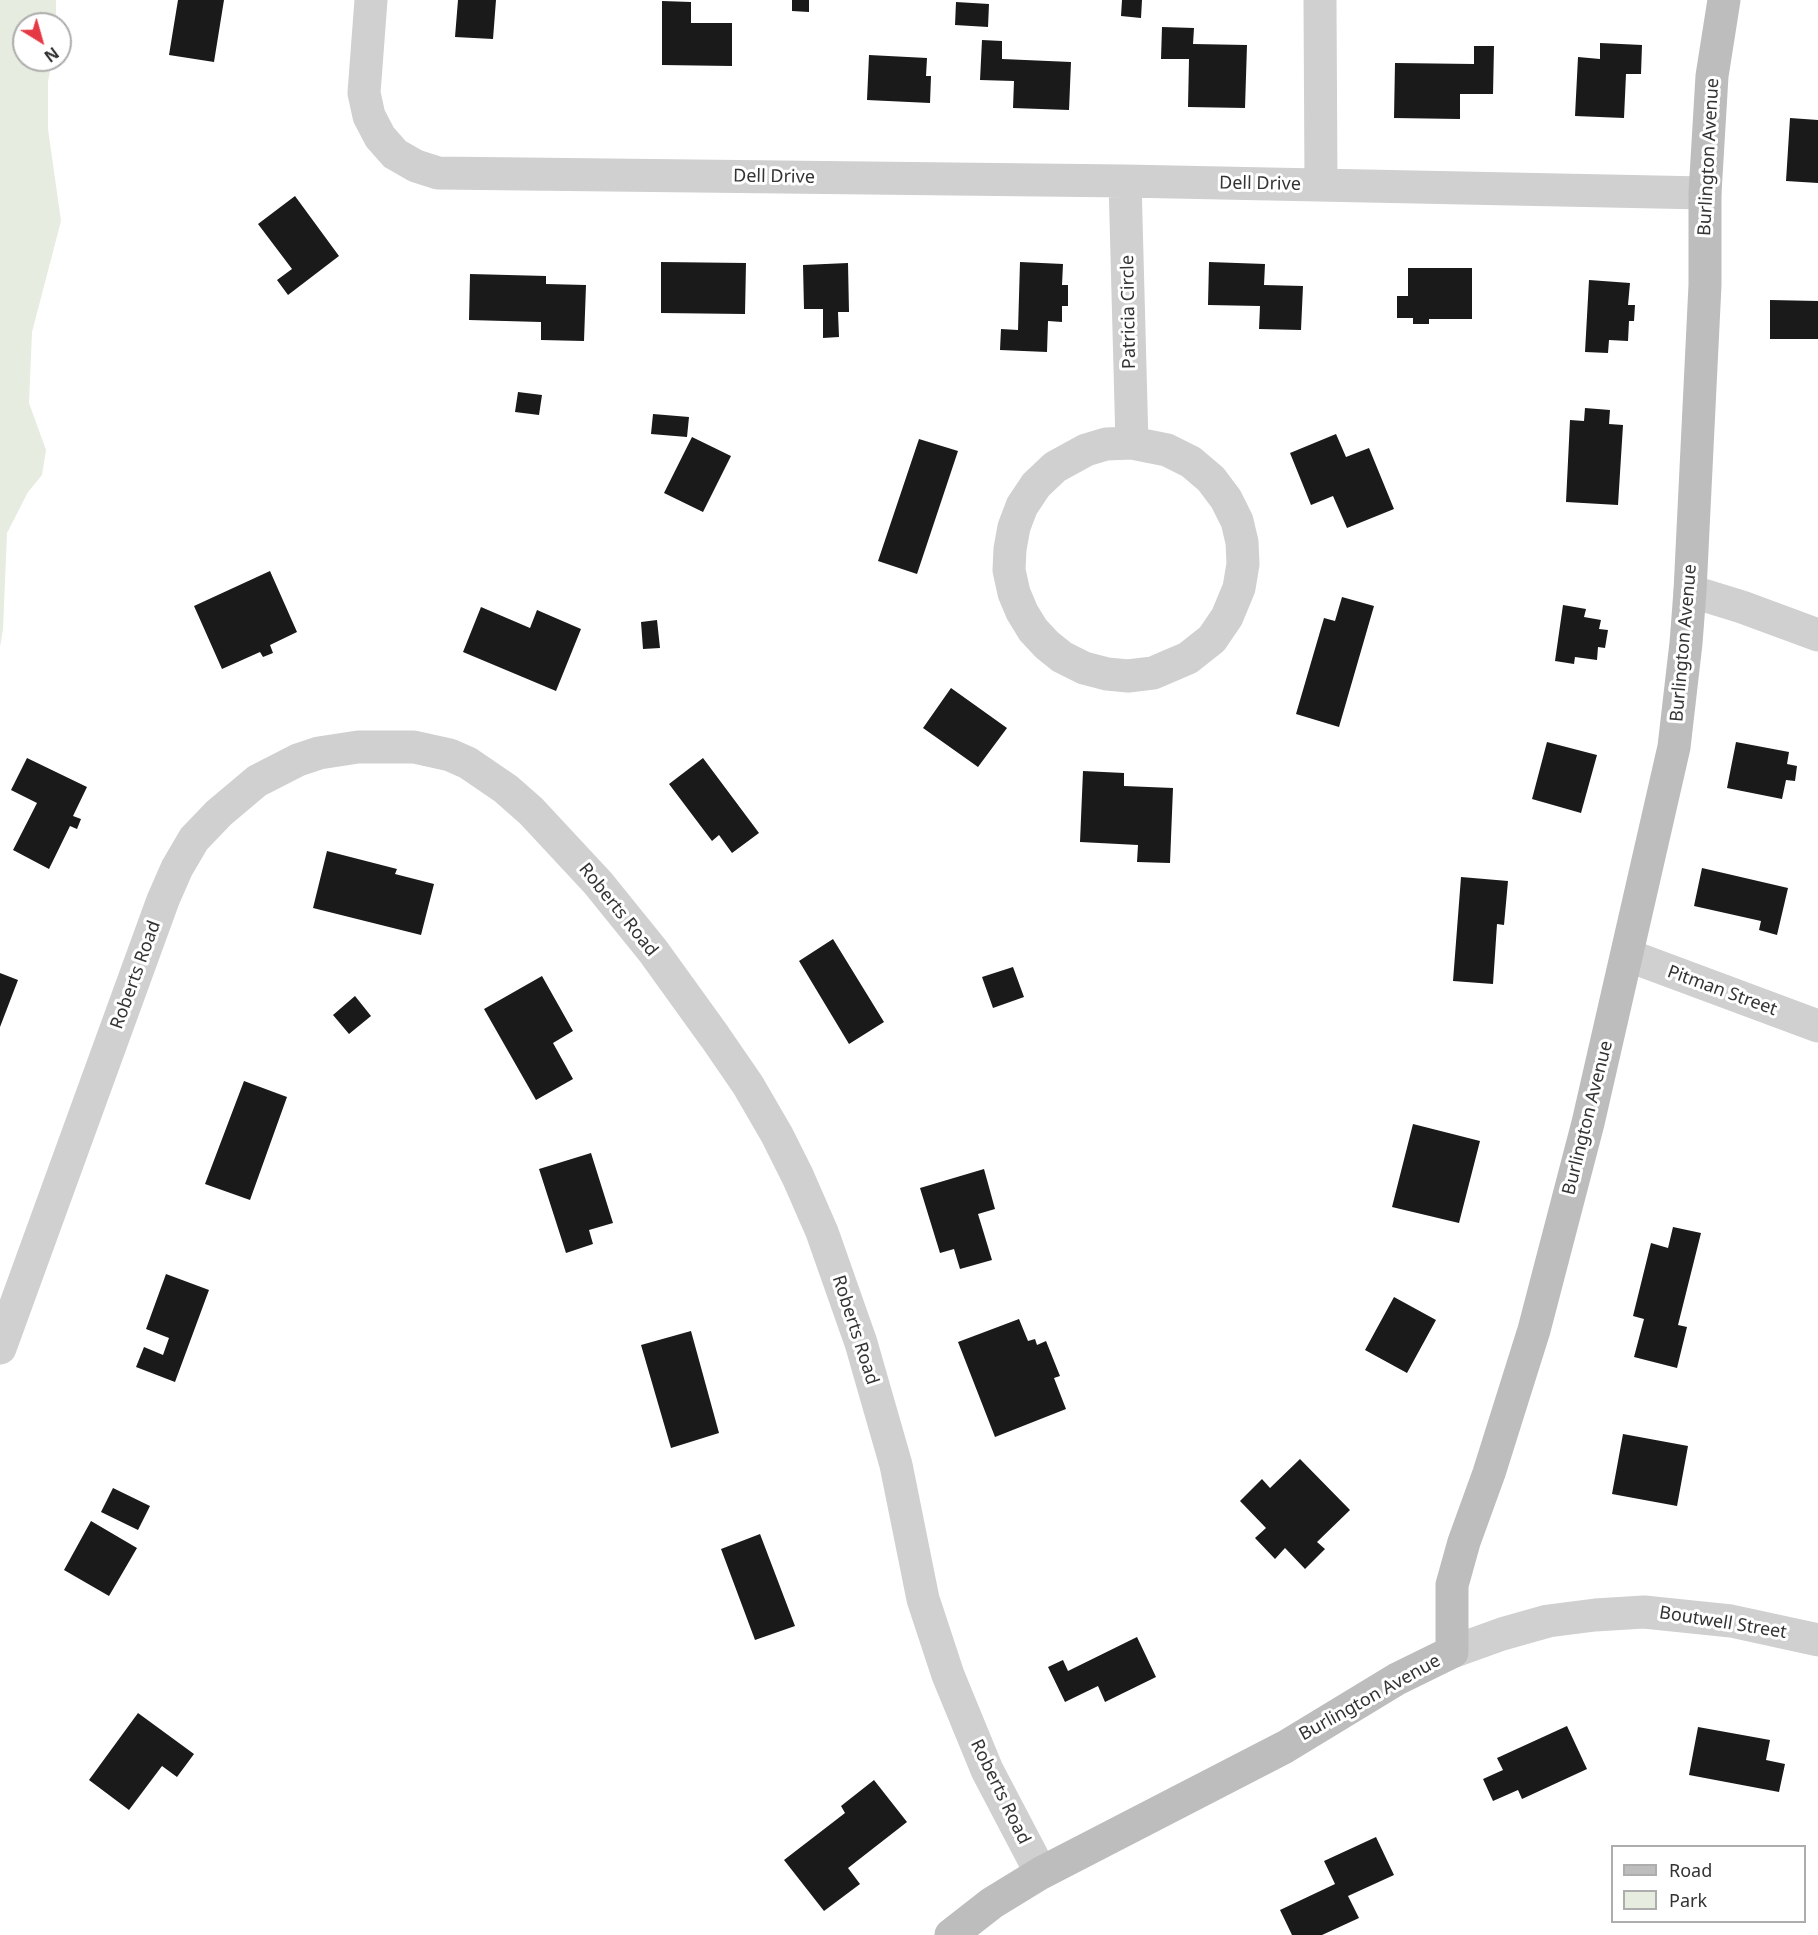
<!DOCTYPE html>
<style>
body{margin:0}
#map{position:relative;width:1818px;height:1935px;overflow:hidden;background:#fff;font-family:"Noto Sans",sans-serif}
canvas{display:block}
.legend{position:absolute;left:1611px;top:1845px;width:195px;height:78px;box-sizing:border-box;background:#fff;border:2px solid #adadad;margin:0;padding:8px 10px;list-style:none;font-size:18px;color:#333}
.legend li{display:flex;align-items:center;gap:12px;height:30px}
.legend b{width:30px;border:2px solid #adadad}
.north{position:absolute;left:12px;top:12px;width:60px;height:60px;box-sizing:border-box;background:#fff;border:2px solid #adadad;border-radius:50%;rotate:143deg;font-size:16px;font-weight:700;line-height:24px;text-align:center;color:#333}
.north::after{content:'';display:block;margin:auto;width:21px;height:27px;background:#e63946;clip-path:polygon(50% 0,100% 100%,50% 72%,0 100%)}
</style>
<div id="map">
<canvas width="1818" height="1935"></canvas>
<ul class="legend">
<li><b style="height:8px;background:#bdbdbd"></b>Road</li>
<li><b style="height:16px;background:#e6ecdf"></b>Park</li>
</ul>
<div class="north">N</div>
</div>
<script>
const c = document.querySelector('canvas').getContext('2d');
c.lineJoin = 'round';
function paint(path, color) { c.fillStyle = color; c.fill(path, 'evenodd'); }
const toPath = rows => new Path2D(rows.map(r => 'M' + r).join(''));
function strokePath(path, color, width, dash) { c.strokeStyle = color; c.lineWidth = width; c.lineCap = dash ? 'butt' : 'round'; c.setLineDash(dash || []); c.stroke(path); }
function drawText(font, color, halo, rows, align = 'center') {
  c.font = font + ' "Noto Sans",sans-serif'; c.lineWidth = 6; c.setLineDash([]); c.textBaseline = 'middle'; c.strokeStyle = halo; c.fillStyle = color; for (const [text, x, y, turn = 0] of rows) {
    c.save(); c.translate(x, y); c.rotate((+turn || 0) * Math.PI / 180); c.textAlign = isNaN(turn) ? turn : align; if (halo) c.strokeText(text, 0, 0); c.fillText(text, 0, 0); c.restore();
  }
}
paint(toPath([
 [0,0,56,0,56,24,24,24,24,60,52,60,48,82,48,129,61,221,32,332,29,403,46,450,42,475,28,492,7,533,3,629,0,647]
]), '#e6ecdf');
paint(toPath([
 [178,0,224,0,214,62,169,55],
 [458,0,496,0,493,39,455,37],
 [792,0,809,0,809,12,792,11],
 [1122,0,1142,0,1141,18,1121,16],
 [662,1,691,2,691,23,732,23,732,66,662,65],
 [956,2,989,4,988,27,955,25],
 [1162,27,1194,28,1193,44,1247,45,1245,108,1188,107,1189,59,1161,59],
 [982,40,1002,41,1002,59,1071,62,1069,110,1013,108,1014,81,980,80],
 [1600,43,1642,45,1641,74,1626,74,1624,118,1575,116,1578,57,1600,59],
 [1474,46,1494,46,1493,94,1460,94,1460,119,1394,118,1395,63,1474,64],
 [869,55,927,58,926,76,931,76,930,103,867,100],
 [1790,118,1818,120,1818,183,1786,181],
 [295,196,339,256,288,295,277,280,292,269,258,224],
 [661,262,746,263,745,314,661,313],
 [1020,262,1063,264,1062,285,1068,285,1068,306,1062,306,1062,322,1048,321,1047,352,1000,350,1001,329,1018,330],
 [1209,262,1265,264,1264,285,1303,286,1301,330,1259,329,1260,306,1208,305],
 [848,263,849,312,838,312,839,337,823,338,823,309,804,309,803,265],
 [1408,268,1472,268,1472,319,1429,319,1429,324,1413,324,1413,318,1397,318,1397,296,1408,296],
 [470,274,546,276,546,284,586,285,584,341,541,340,541,322,469,320],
 [1589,280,1630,283,1628,305,1635,305,1634,321,1629,321,1628,341,1609,340,1608,353,1585,352],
 [1770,300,1818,301,1818,339,1770,339],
 [518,392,542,395,539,415,515,412],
 [1585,408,1610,410,1609,424,1623,425,1618,505,1566,502,1570,420,1584,421],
 [653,414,689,417,687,437,651,434],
 [1336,434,1346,457,1369,448,1394,509,1347,528,1333,496,1311,505,1290,453],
 [692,437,731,456,703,512,664,493],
 [919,439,958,451,917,574,878,561],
 [270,571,297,632,270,645,273,653,263,657,260,652,222,669,194,606],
 [1342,597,1374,606,1339,727,1296,714,1324,618,1335,621],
 [1563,605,1586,609,1584,617,1601,620,1599,629,1608,630,1605,648,1598,647,1597,660,1575,657,1574,664,1555,661],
 [481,607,530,628,537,610,581,629,556,691,463,652],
 [657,620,660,648,643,649,641,622],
 [951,688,1007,728,978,767,923,728],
 [1547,742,1597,755,1581,813,1532,799],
 [1736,742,1789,752,1787,764,1797,766,1795,781,1786,780,1782,799,1727,788],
 [27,758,87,787,73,816,81,819,77,829,70,826,49,869,13,850,37,803,11,790],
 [703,758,759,833,732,853,719,835,712,841,669,784],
 [1083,771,1124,773,1124,786,1173,788,1170,863,1137,862,1138,845,1080,842],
 [327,851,397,869,395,874,434,884,421,935,313,908],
 [1702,868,1788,888,1777,935,1759,930,1761,921,1694,906],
 [1461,877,1508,881,1504,925,1497,924,1493,984,1453,981],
 [833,939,884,1022,849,1044,799,961],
 [1013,967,1024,997,993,1008,982,977],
 [0,973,18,980,0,1027],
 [542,976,573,1031,553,1043,573,1079,536,1100,484,1009],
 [355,996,371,1016,349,1034,333,1015],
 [244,1081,287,1097,250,1200,205,1184],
 [1413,1124,1480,1141,1459,1223,1392,1207],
 [591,1153,613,1223,589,1230,593,1244,566,1253,539,1169],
 [984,1169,995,1209,978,1214,992,1260,960,1269,954,1249,940,1253,920,1188],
 [1673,1227,1701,1233,1678,1325,1687,1327,1677,1368,1634,1357,1644,1319,1633,1316,1651,1243,1668,1248],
 [166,1274,209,1290,175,1382,136,1367,144,1347,163,1355,169,1338,146,1329],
 [1394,1297,1436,1320,1407,1373,1365,1350],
 [1019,1319,1028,1341,1035,1339,1037,1345,1046,1341,1060,1376,1054,1378,1066,1409,995,1437,958,1342],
 [691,1331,719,1433,671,1448,641,1345],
 [1623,1434,1688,1446,1677,1506,1612,1494],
 [1300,1459,1350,1510,1317,1542,1325,1549,1305,1569,1285,1548,1275,1559,1255,1538,1266,1528,1240,1501,1262,1479,1270,1488],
 [113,1488,150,1506,138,1530,101,1512],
 [91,1521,137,1548,109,1596,64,1570],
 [760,1534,795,1626,755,1640,721,1549],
 [1137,1637,1156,1677,1105,1702,1098,1686,1065,1702,1048,1667,1063,1660,1068,1671],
 [138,1713,194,1754,177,1777,162,1766,129,1810,89,1780],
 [1567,1726,1587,1769,1522,1799,1518,1790,1493,1801,1483,1779,1503,1770,1497,1758],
 [1698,1727,1770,1740,1766,1760,1785,1764,1779,1792,1689,1775],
 [874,1780,907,1822,848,1868,860,1884,824,1911,784,1860,845,1813,841,1806],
 [1376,1837,1394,1875,1348,1896,1359,1918,1322,1935,1292,1935,1280,1910,1335,1884,1324,1861]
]), '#1a1a1a');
strokePath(toPath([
 [371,0,364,93,369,116,380,137,395,154,416,166,438,173,1125,181,1705,193],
 [1320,0,1321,185],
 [1125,181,1132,443,1106,444,1086,450,1055,467,1036,485,1022,506,1014,527,1010,549,1009,570,1014,593,1022,612,1033,630,1047,645,1062,657,1084,668,1107,674,1128,676,1153,673,1188,658,1212,639,1227,617,1239,588,1243,564,1242,542,1237,521,1226,499,1211,479,1191,462,1167,450,1132,443],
 [1690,591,1742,607,1818,635],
 [1627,955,1818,1026],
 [0,1348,163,900,177,868,194,839,219,813,257,781,298,760,319,753,358,747,414,747,450,755,468,763,506,789,531,811,598,883,653,951,715,1037,748,1085,777,1135,798,1177,822,1232,861,1343,896,1465,923,1599,948,1675,987,1770,1041,1873]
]), '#d0d0d0', 33);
strokePath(toPath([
 [1452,1652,1502,1634,1548,1621,1595,1615,1644,1612,1731,1621,1818,1640]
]), '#d0d0d0', 33);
strokePath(toPath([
 [951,1935,992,1903,1041,1873,1285,1747,1397,1679,1452,1652,1452,1585,1464,1542,1489,1473,1534,1330,1588,1123,1674,747,1686,643,1690,591,1705,285,1705,193,1712,76,1724,0]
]), '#bdbdbd', 33);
drawText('18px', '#333', '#fff', [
 ["Burlington Avenue",1709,157,-87],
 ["Dell Drive",774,177,1],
 ["Dell Drive",1260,184,1],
 ["Patricia Circle",1129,312,-91],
 ["Burlington Avenue",1684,643,-85],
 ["Roberts Road",618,910,51],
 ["Roberts Road",136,975,-70],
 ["Pitman Street",1722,991,20],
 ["Burlington Avenue",1588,1118,-76],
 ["Roberts Road",855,1330,72],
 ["Boutwell Street",1723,1623,9],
 ["Burlington Avenue",1370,1698,-29],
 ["Roberts Road",1000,1792,64]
]);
</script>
